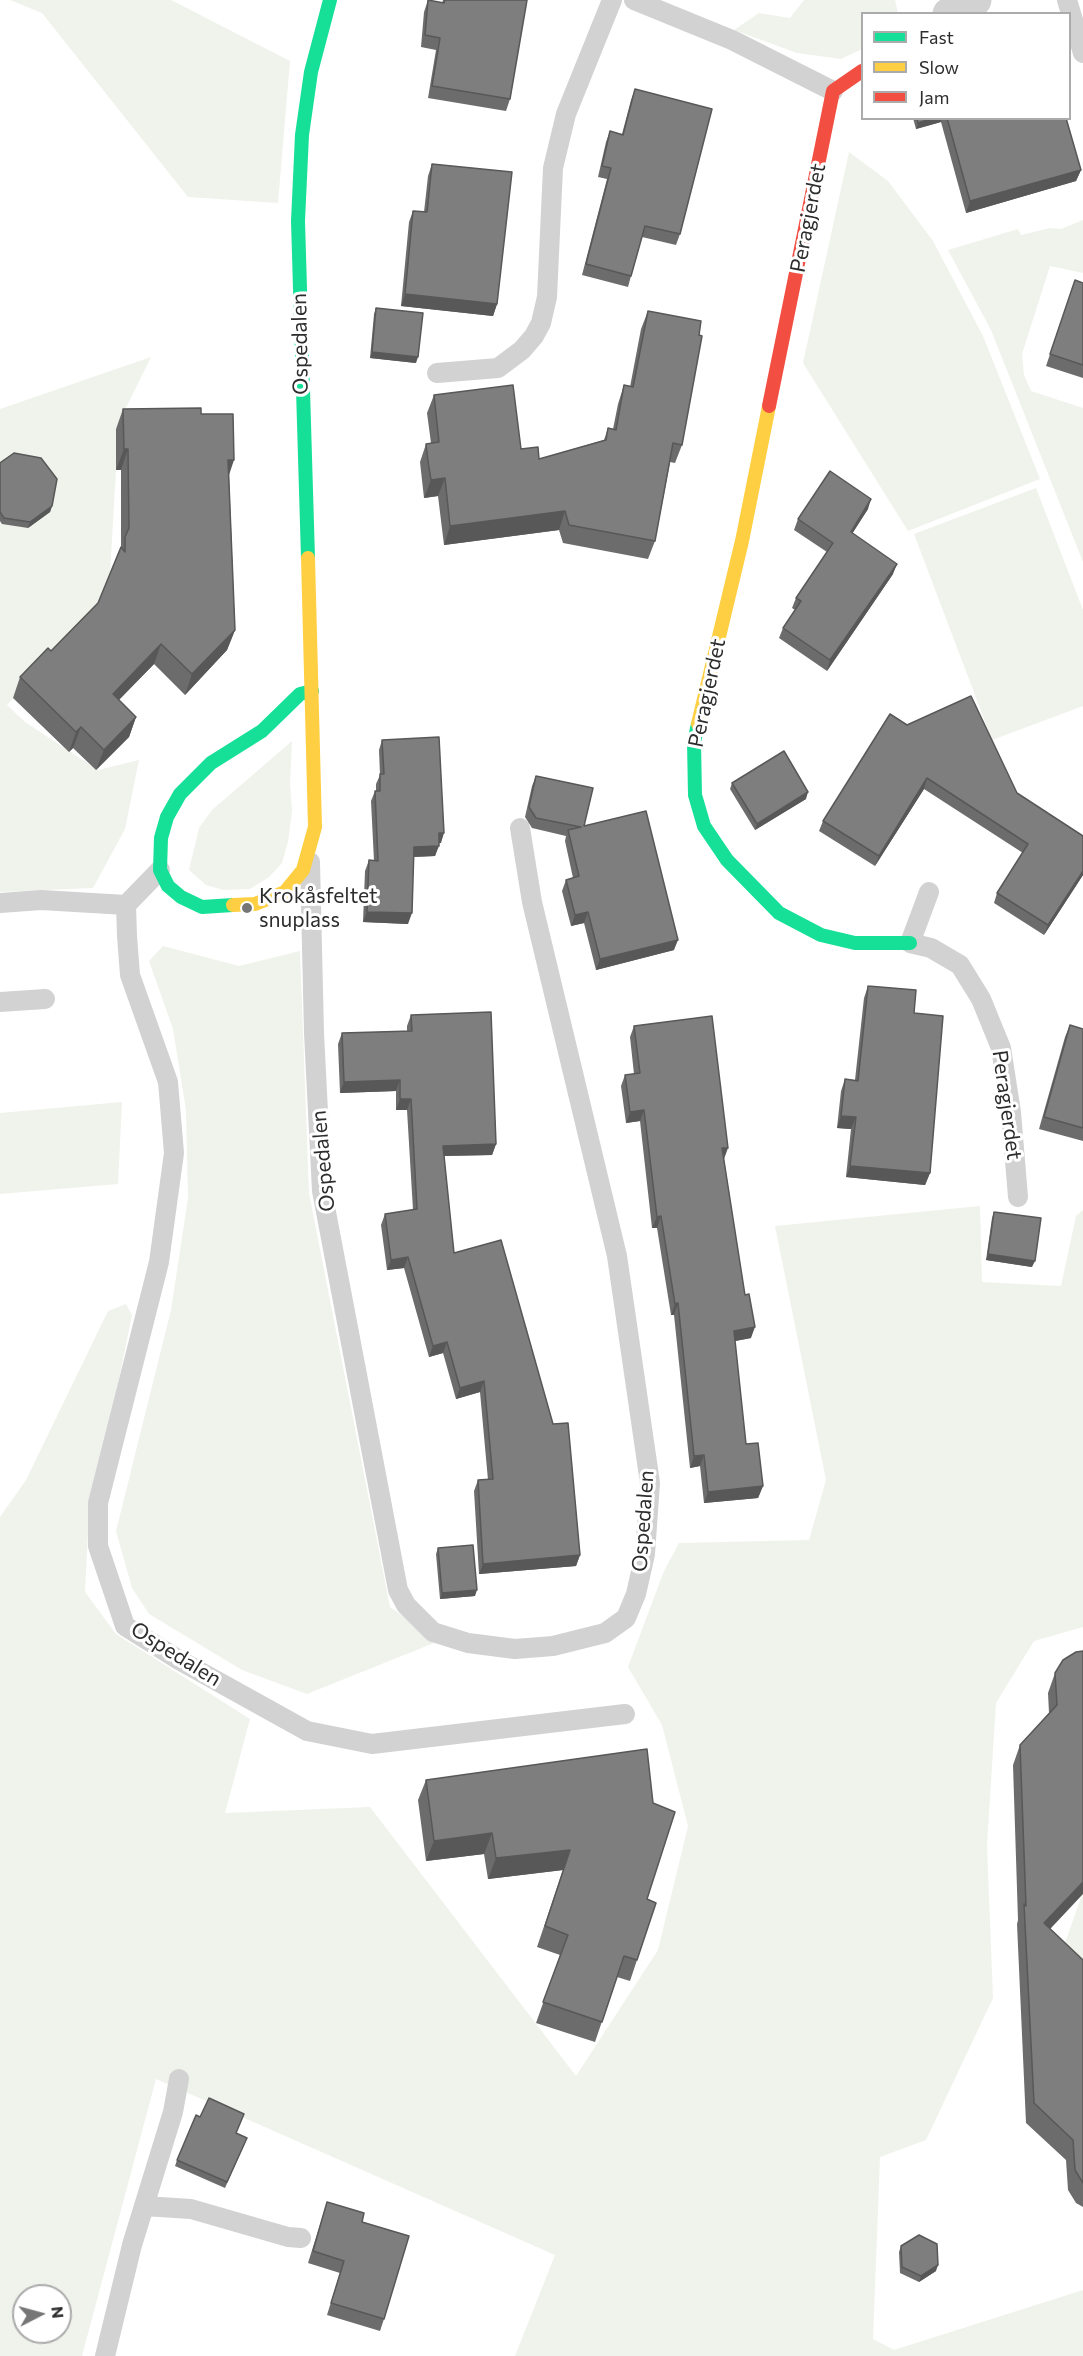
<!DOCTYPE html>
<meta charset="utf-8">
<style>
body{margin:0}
#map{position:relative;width:1083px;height:2356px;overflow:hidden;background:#fff;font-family:Commissioner,sans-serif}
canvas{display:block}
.legend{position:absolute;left:861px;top:12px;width:210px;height:108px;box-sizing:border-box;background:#fff;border:2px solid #ababab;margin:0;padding:8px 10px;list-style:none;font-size:18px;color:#2d2d2d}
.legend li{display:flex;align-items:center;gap:12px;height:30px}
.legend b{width:30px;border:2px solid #ababab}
.north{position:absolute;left:12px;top:2284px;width:60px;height:60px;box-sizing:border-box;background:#fff;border:2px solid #ababab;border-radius:50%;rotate:84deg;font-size:16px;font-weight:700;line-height:24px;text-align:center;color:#2d2d2d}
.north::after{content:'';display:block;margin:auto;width:21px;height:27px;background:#767676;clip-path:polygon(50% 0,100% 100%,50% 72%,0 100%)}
</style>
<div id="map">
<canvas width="1083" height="2356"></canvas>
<ul class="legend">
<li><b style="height:8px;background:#16e098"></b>Fast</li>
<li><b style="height:8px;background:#ffcf43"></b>Slow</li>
<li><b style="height:8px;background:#f24e42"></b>Jam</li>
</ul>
<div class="north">N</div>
</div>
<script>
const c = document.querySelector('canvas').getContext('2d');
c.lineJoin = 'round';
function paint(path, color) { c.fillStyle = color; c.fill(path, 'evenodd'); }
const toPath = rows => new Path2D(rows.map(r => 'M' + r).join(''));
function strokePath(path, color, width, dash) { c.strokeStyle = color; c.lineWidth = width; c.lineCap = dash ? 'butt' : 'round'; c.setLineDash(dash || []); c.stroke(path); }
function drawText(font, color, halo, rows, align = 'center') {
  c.font = font + ' Commissioner,sans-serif'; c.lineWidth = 6; c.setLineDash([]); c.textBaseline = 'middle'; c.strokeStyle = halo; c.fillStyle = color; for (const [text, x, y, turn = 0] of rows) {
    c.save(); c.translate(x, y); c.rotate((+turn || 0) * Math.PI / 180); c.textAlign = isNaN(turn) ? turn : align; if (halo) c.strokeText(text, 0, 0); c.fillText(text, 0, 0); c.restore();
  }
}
paint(toPath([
 [10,0,171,0,290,61,278,203,188,197,42,13],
 [804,0,895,0,898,13,862,14,862,49,841,59,797,53,734,30,759,13,790,18],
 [849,152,888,181,933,241,983,336,1040,479,908,531,803,363],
 [1083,220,1083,273,1050,266,1022,354,1024,375,1031,391,1083,408,1083,562,991,330,948,250,1018,229,1021,235,1050,228,1061,229],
 [151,357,116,428,116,470,110,574,98,607,7,705,25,722,98,770,139,760,125,829,93,888,0,892,0,409],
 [1036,488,1083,610,1083,706,992,740,914,534],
 [292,741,290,784,292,811,288,842,282,863,269,877,250,889,223,890,206,885,189,870,199,828,212,810],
 [163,946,239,966,300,951,309,1193,390,1607,439,1641,307,1694,242,1670,149,1614,132,1588,116,1531,171,1310,188,1198,186,1110,173,1029,149,961],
 [122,1102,118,1184,0,1194,0,1113],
 [980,1206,982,1282,1061,1286,1076,1216,1083,1210,1083,1627,1034,1641,996,1703,987,1845,993,1998,926,2140,880,2157,873,2339,894,2350,1083,2290,1083,2356,515,2356,555,2255,156,2079,82,2356,0,2356,0,1517,26,1480,108,1311,126,1304,132,1315,88,1532,85,1592,116,1634,250,1719,225,1813,370,1807,576,2076,658,1950,688,1826,662,1725,628,1667,664,1571,679,1543,809,1540,826,1480,775,1226],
 [24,2296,60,2296,60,2332,24,2332],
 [1083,1892,1083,1982,1059,1960]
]), '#f0f3eb');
strokePath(toPath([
 [634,0,732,40,833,91],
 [1067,0,1083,53],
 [437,373,498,368,522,350,534,336,541,323,547,297,553,168,566,114,612,0],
 [310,862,314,1033,322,1191,398,1590,406,1605,433,1632,468,1643,515,1649,553,1646,605,1633,626,1618,636,1594,645,1554,650,1483,617,1256,532,902,520,828],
 [160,870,126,905,127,936,130,975,168,1082,174,1153,159,1262,98,1503,98,1546,125,1626,179,1660,307,1731,372,1744,625,1714],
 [929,892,910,943,931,948,960,965,981,999,1001,1048,1011,1112,1018,1197],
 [0,903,41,900,126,905],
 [0,1002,45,999],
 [144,2206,191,2209,288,2237,301,2238],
 [105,2356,132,2245,173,2112,179,2079]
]), '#d2d2d2', 20);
strokePath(toPath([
 [949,14,975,0]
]), '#d2d2d2', 33);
strokePath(toPath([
 [308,558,298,221,302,135,311,72,330,0],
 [698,724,694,742,695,795,704,826,727,860,779,913,821,935,855,943,910,943],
 [233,905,202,907,181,897,168,886,160,870,161,838,167,817,180,794,211,763,262,731,300,694,312,691]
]), '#16e098', 14);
strokePath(toPath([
 [698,724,742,541,769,406],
 [233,905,255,904,285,892,303,870,315,827,308,558]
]), '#ffcf43', 14);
strokePath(toPath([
 [769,406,833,91,862,71]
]), '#f24e42', 14);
paint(toPath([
 [428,0,442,3,443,0,527,0,510,99,506,111,428,98,436,50,421,47,424,12],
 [635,89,680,234,676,245,642,237,631,276,628,287,582,275,607,179,598,177,606,142,610,131,622,134,631,100],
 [913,118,1066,118,1081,170,1076,181,966,213,941,122,916,129],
 [432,164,497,304,493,316,401,306,409,222,413,211,424,212,428,176],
 [1075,280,1083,283,1083,378,1046,366],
 [376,308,416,363,370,358,374,314],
 [648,311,682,445,675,463,670,462,655,541,648,559,563,543,559,530,444,545,438,496,424,498,420,462,426,444,431,443,427,413,434,395,539,459,604,440,608,428,613,429,618,404,624,385,630,387,641,329],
 [123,409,201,414,229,475,235,630,227,650,185,695,154,664,119,700,136,717,129,737,96,770,73,748,69,752,13,698,20,677,51,651,98,603,121,547,121,470,116,470,116,429],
 [0,463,52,506,50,512,28,528,2,524,0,521],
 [868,509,852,533,893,574,827,671,779,638,783,628,795,610,792,608,796,598,827,552,794,530,798,519],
 [890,714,1017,793,1083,836,1083,875,1044,935,994,903,997,893,1023,853,924,789,875,866,819,831,823,821],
 [382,740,441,843,439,843,435,856,414,857,408,924,363,922,365,871,369,860,374,861,371,801,375,791,376,791,376,784,380,775,379,750],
 [536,776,584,826,674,950,596,970,584,923,571,926,562,891,566,880,573,878,565,841,566,836,532,828,525,817,532,786],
 [732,783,806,799,755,830,730,789],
 [868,986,914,1013,930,1173,925,1185,846,1177,851,1129,837,1128,841,1091,845,1079,855,1080,864,998],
 [411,1015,496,1144,492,1155,444,1156,454,1253,580,1555,576,1566,479,1574,474,1491,478,1480,488,1480,480,1392,456,1399,443,1353,429,1357,404,1268,387,1270,381,1225,385,1214,413,1210,407,1110,396,1110,396,1091,340,1093,338,1044,342,1033,407,1031,407,1026],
 [1070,1025,1083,1029,1083,1141,1039,1129,1065,1037],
 [634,1026,724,1159,751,1338,735,1341,746,1444,763,1486,758,1498,704,1503,700,1466,690,1468,674,1315,671,1315,657,1228,652,1228,640,1121,626,1123,621,1086,625,1075,634,1074,630,1037],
 [994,1212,1032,1267,986,1260,992,1218],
 [438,1548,475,1596,440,1599,436,1554],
 [1063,1660,1050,1929,1083,1960,1083,2207,1076,2203,1068,2190,1066,2160,1026,2123,1017,1924,1018,1920,1013,1765,1020,1745,1049,1713,1048,1693,1055,1673],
 [426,1780,647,1899,637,1960,630,1981,617,1977,595,2042,536,2023,560,1955,537,1947,563,1870,488,1879,484,1854,426,1861,418,1800],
 [236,2133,247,2138,225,2188,175,2166,177,2160],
 [327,2202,362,2222,384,2319,380,2331,327,2315,340,2273,308,2263],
 [901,2246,936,2271,919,2282,900,2273,899,2252]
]), '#6c6c6c');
paint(toPath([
 [933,118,942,118,941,122,916,129,918,123],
 [1081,170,1076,181,966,213,970,201],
 [405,294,497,304,493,316,401,306],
 [372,352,418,357,416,363,370,358],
 [124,449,128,449,121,470,116,470],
 [228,460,234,460,227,481],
 [445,478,438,496,424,498,431,480],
 [871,499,868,509,847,542,851,532],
 [52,506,50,512,28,528,30,522],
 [565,511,559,530,444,545,450,526],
 [897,564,893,574,827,671,830,660],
 [235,630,227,650,185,695,192,674],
 [161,644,154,664,105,714,113,694],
 [136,717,129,737,96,770,104,750],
 [81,727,73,748,69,752,76,732],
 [927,778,924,789,875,866,879,856],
 [808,792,806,799,755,830,757,824],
 [439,833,444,833,441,843,435,843],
 [439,846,435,856,410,857,414,847],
 [1083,871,1083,875,1044,935,1048,925],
 [367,912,412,913,408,924,363,922],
 [588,912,584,923,571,926,575,915],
 [678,940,674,950,596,970,600,959],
 [400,1080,396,1091,340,1093,344,1082],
 [400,1099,411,1099,407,1110,396,1110],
 [644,1110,640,1121,626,1123,630,1112],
 [841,1116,856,1117,851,1129,837,1128],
 [496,1144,492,1155,439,1156,443,1146],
 [722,1148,728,1148,724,1159],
 [850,1166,930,1173,925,1185,846,1177],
 [661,1216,657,1228,652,1228,657,1217],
 [988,1254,1035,1261,1032,1267,986,1260],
 [408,1257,404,1268,387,1270,391,1260],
 [678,1303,674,1315,671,1315,675,1304],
 [755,1327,751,1338,730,1342,734,1331],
 [447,1342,443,1353,429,1357,433,1346],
 [484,1381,480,1392,456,1399,460,1388],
 [704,1455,700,1466,690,1468,694,1456],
 [763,1486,758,1498,704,1503,708,1492],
 [580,1555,576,1566,479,1574,483,1564],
 [477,1590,475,1596,440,1599,442,1593],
 [492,1833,484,1854,426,1861,434,1841],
 [570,1850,563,1870,488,1879,496,1858],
 [1083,1882,1083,1894,1037,1943,1044,1923],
 [938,2265,936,2271,919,2282,921,2276]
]), '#585858');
const building = toPath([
 [428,0,444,3,445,0,527,0,510,99,432,86,440,38,425,35,428,0],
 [635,89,712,109,680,234,645,226,631,276,586,264,611,168,602,166,610,131,623,135,635,89],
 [917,118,933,118,918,123,917,118],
 [947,118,1066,118,1081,170,970,201,947,118],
 [432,164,512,172,497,304,405,294,413,211,427,212,432,164],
 [1075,280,1083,283,1083,365,1050,354,1075,280],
 [376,308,423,313,418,357,372,352,376,308],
 [648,311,701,321,699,335,702,336,682,445,673,443,655,541,569,525,565,511,450,526,445,478,431,480,428,461,426,444,439,442,434,395,513,385,521,449,538,447,539,459,606,440,608,428,616,430,624,385,633,387,648,311],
 [201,408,201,414,233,414,234,460,228,460,235,630,192,674,161,644,113,694,136,717,104,750,81,727,76,732,20,677,48,648,51,651,98,603,121,547,125,552,125,537,129,528,128,449,124,449,123,409,201,408],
 [14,453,41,458,57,479,52,506,30,522,4,518,0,512,0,463,14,453],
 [830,471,871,499,851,532,897,564,830,660,783,628,801,601,796,598,833,543,798,519,830,471],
 [971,696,1017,793,1083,836,1083,871,1048,925,997,893,1028,844,927,778,879,856,823,821,890,714,907,725,971,696],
 [439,737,444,833,439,833,439,846,414,847,412,913,367,912,369,860,378,861,375,791,380,791,380,774,384,774,382,740,439,737],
 [784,751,808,792,757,824,732,783,784,751],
 [536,776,593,788,584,826,646,811,678,940,600,959,588,912,575,915,566,880,579,876,568,830,581,827,536,818,529,807,536,776],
 [868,986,916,990,914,1013,943,1016,930,1173,850,1166,856,1117,841,1116,845,1079,858,1081,868,986],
 [491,1012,496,1144,443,1146,454,1253,501,1240,553,1424,568,1423,580,1555,483,1564,478,1480,493,1479,484,1381,460,1388,447,1342,433,1346,408,1257,391,1260,385,1214,417,1209,411,1099,400,1099,400,1080,344,1082,342,1033,412,1031,411,1015,491,1012],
 [712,1016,728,1148,722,1148,745,1295,749,1294,755,1327,734,1331,746,1444,758,1443,763,1486,708,1492,704,1455,694,1456,678,1303,675,1304,661,1216,657,1217,644,1110,630,1112,625,1075,640,1073,634,1026,712,1016],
 [1070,1025,1083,1029,1083,1128,1044,1117,1070,1025],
 [994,1212,1041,1218,1035,1261,988,1254,994,1212],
 [473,1545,477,1590,442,1593,438,1548,473,1545],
 [1083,1651,1083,1882,1044,1923,1083,1960,1083,2183,1075,2170,1073,2140,1034,2103,1024,1904,1026,1906,1020,1745,1057,1705,1055,1673,1063,1660,1076,1652,1083,1651],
 [647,1749,653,1803,675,1812,647,1899,656,1903,637,1960,624,1956,602,2022,543,2002,568,1935,545,1926,570,1850,496,1858,492,1833,434,1841,426,1780,647,1749],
 [209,2098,244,2114,236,2133,247,2138,227,2182,177,2160,196,2115,200,2117,209,2098],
 [327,2202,364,2213,362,2222,409,2236,384,2319,331,2303,344,2261,313,2251,327,2202],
 [919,2235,937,2244,938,2265,921,2276,902,2267,901,2246,919,2235]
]);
paint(building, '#7e7e7e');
strokePath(building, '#585858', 1.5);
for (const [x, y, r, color] of [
 [247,908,6,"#767676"]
]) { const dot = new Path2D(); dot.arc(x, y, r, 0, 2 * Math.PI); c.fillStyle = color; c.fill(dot); strokePath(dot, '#fff', 2); }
drawText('21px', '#2d2d2d', '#fff', [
 ["Peragjerdet",808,218,-79],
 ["Ospedalen",300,344,-91],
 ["Peragjerdet",707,693,-78],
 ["Peragjerdet",1007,1105,82],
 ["Ospedalen",323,1161,-95],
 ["Ospedalen",643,1521,-86],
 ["Ospedalen",176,1654,32]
]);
drawText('21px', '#2d2d2d', '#fff', [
 ["Krokåsfeltet",259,896],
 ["snuplass",259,920]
], 'left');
</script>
